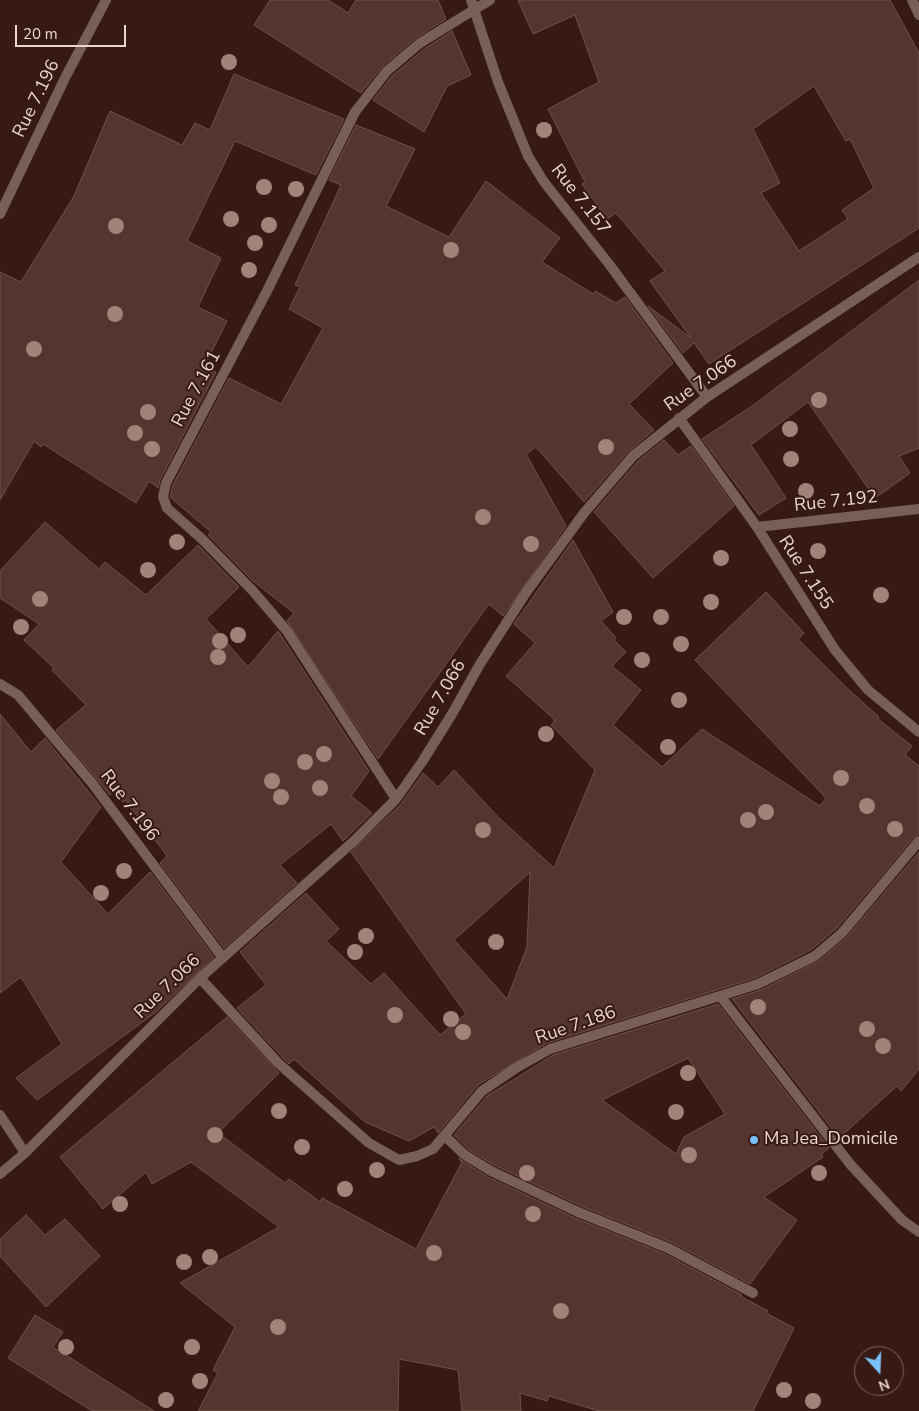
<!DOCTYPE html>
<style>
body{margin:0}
#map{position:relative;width:919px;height:1411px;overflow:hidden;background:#371a13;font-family:"Nunito Sans",sans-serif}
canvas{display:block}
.north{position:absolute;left:854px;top:1346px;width:50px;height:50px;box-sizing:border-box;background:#371a13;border:1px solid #7f655f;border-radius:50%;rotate:160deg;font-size:14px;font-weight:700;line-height:20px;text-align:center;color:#ead5d0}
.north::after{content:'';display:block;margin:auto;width:18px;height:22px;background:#7abff8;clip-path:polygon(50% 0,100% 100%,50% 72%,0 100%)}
.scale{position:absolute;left:15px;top:25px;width:111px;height:22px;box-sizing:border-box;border:2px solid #ead5d0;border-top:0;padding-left:6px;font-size:15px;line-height:18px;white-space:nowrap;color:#ead5d0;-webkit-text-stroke:4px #371a13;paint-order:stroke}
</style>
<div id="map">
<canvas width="919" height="1411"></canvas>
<div class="north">N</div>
<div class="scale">20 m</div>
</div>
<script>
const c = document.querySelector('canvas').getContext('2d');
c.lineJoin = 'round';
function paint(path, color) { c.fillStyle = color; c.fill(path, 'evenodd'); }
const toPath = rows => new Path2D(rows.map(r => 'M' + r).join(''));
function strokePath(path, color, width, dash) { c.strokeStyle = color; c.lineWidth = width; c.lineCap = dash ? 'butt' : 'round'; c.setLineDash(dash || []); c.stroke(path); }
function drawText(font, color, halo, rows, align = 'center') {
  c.font = font + ' "Nunito Sans",sans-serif'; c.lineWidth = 4; c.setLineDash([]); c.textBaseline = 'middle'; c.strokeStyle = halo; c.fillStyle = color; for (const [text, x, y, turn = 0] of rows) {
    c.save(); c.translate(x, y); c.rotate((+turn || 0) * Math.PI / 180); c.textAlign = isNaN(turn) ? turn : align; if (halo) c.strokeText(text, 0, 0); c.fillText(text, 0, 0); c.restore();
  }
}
const building = toPath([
 [270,0,328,0,348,13,356,0,438,0,446,19,416,38,383,66,361,93,254,25,270,0],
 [518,0,890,0,919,53,919,228,709,364,694,343,683,353,648,306,691,338,650,281,665,271,616,213,607,219,582,184,585,182,548,109,599,82,575,15,533,34,518,0],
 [814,86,846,141,850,139,874,188,842,210,848,219,799,251,761,193,780,183,753,129,814,86],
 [452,31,471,75,447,86,424,132,373,100,392,76,424,49,452,31],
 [234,74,344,119,316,175,235,141,187,241,221,258,198,307,227,321,204,367,216,372,160,480,158,488,149,481,136,503,43,444,41,447,34,441,0,500,0,272,21,282,74,196,110,111,182,145,195,123,210,130,234,74],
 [356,125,415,149,386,206,449,237,486,181,560,238,542,262,593,294,595,291,616,303,625,297,673,363,629,404,654,430,628,452,584,502,536,447,526,454,566,526,503,616,489,604,378,759,287,621,294,613,253,581,208,535,211,532,170,497,173,485,229,378,281,404,323,328,289,309,300,287,295,285,341,185,329,180,356,125],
 [919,280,919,448,899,456,910,473,875,498,808,402,751,445,786,498,759,515,702,439,752,406,919,280],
 [664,440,678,455,691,446,734,506,653,578,594,512,638,461,664,440],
 [45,522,99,569,105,562,146,595,198,545,239,587,206,619,248,667,278,631,369,771,351,796,372,813,343,841,331,824,280,865,297,883,224,948,160,863,167,856,125,800,123,802,113,790,110,795,56,730,86,705,52,670,54,668,24,640,39,624,0,598,0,571,45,522],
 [573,540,613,612,601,621,616,638,614,640,626,652,612,666,641,690,613,725,662,767,702,729,820,806,826,798,695,660,766,592,804,633,798,639,849,690,879,717,878,719,912,746,905,755,919,766,919,834,914,837,837,928,811,950,755,978,547,1043,478,1085,438,1133,434,1127,409,1141,365,1122,294,1059,289,1064,283,1058,237,1008,266,985,240,952,306,893,339,929,326,941,371,984,384,973,440,1035,466,1014,351,852,401,804,423,773,438,787,454,770,499,818,554,868,595,770,551,725,555,720,506,676,535,643,514,624,573,540],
 [530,872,527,947,507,999,454,940,530,872],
 [0,714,31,752,45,738,101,807,61,862,108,914,150,872,214,957,156,1012,37,1100,16,1078,62,1044,21,977,0,993,0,714],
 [919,852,919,1069,901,1091,897,1086,839,1138,732,999,761,990,819,961,847,937,919,852],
 [718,1004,829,1148,821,1154,823,1157,764,1197,797,1220,750,1284,671,1242,581,1206,494,1165,469,1150,454,1135,487,1096,553,1055,718,1004],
 [688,1058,725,1114,684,1137,676,1154,602,1100,688,1058],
 [227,1017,279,1073,218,1133,285,1183,289,1179,320,1202,322,1198,416,1249,462,1162,458,1158,488,1177,575,1218,665,1254,742,1295,740,1296,768,1311,766,1313,794,1328,753,1411,599,1411,549,1396,547,1401,520,1393,521,1411,462,1411,458,1370,399,1359,398,1411,198,1411,218,1373,213,1370,235,1327,180,1283,279,1227,191,1162,152,1184,146,1172,103,1209,60,1157,227,1017],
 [26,1215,45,1235,65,1219,100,1256,46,1307,0,1256,0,1239,26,1215],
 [35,1315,63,1332,53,1347,154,1411,92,1411,8,1358,35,1315]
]);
paint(building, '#55362e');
strokePath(building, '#725047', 1);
strokePath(toPath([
 [471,0,498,82,528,156,544,182,609,264,707,397],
 [912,0,919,15],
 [0,214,65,78,106,0],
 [679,418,757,527,835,650,868,690,919,732],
 [757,527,919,509],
 [0,684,18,695,92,783,223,958],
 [396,799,287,631,253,591,202,539,167,508,163,497,166,483,267,291,355,112,387,71,420,43,490,0],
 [200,978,278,1063,369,1143,399,1160,417,1156,433,1149,482,1091,516,1068,550,1049,758,984,815,956,842,933,919,841],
 [721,997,850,1164,902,1220,919,1232],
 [0,1115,25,1153],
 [445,1136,465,1155,491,1171,578,1212,668,1248,753,1293],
 [0,1174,25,1153,200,978,354,841,396,799,422,762,452,714,480,664,525,594,584,513,633,456,707,397,919,257]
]), '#786059', 10);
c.fillStyle = '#a3827a';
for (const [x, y] of [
 [229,62],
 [544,130],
 [264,187],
 [296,189],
 [231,219],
 [269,225],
 [116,226],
 [255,243],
 [451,250],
 [249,270],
 [115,314],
 [34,349],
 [819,400],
 [148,412],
 [790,429],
 [135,433],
 [606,447],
 [152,449],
 [791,459],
 [806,491],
 [483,517],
 [177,542],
 [531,544],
 [818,551],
 [721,558],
 [148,570],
 [881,595],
 [40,599],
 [711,602],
 [624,617],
 [661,617],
 [21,627],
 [238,635],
 [220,641],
 [681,644],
 [218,657],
 [642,660],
 [679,700],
 [546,734],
 [668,747],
 [324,754],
 [305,762],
 [841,778],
 [272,781],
 [320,788],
 [281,797],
 [867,806],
 [766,812],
 [748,820],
 [895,829],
 [483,830],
 [124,871],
 [101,893],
 [366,936],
 [496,942],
 [355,952],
 [758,1007],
 [395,1015],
 [451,1019],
 [867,1029],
 [463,1032],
 [883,1046],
 [688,1073],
 [279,1111],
 [676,1112],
 [215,1135],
 [302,1147],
 [689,1155],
 [377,1170],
 [527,1173],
 [819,1173],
 [345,1189],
 [120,1204],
 [533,1214],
 [434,1253],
 [210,1257],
 [184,1262],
 [561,1311],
 [278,1327],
 [66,1347],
 [192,1347],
 [200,1381],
 [784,1390],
 [166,1400],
 [813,1401]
]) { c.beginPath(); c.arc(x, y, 8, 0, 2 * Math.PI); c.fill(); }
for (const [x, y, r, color] of [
 [754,1140,5,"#7abff8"]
]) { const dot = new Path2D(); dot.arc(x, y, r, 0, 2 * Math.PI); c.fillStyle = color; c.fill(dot); strokePath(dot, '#371a13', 2); }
drawText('18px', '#ead5d0', '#371a13', [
 ["Rue 7.196",37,99,-64],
 ["Rue 7.157",580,200,52],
 ["Rue 7.066",701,384,-35],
 ["Rue 7.161",197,389,-62],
 ["Rue 7.192",836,502,-6],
 ["Rue 7.155",805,573,57],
 ["Rue 7.066",441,698,-60],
 ["Rue 7.196",129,806,53],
 ["Rue 7.066",168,987,-44],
 ["Rue 7.186",576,1026,-19]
]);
drawText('18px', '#ead5d0', '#371a13', [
 ["Ma Jea_Domicile",764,1140]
], 'left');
</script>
